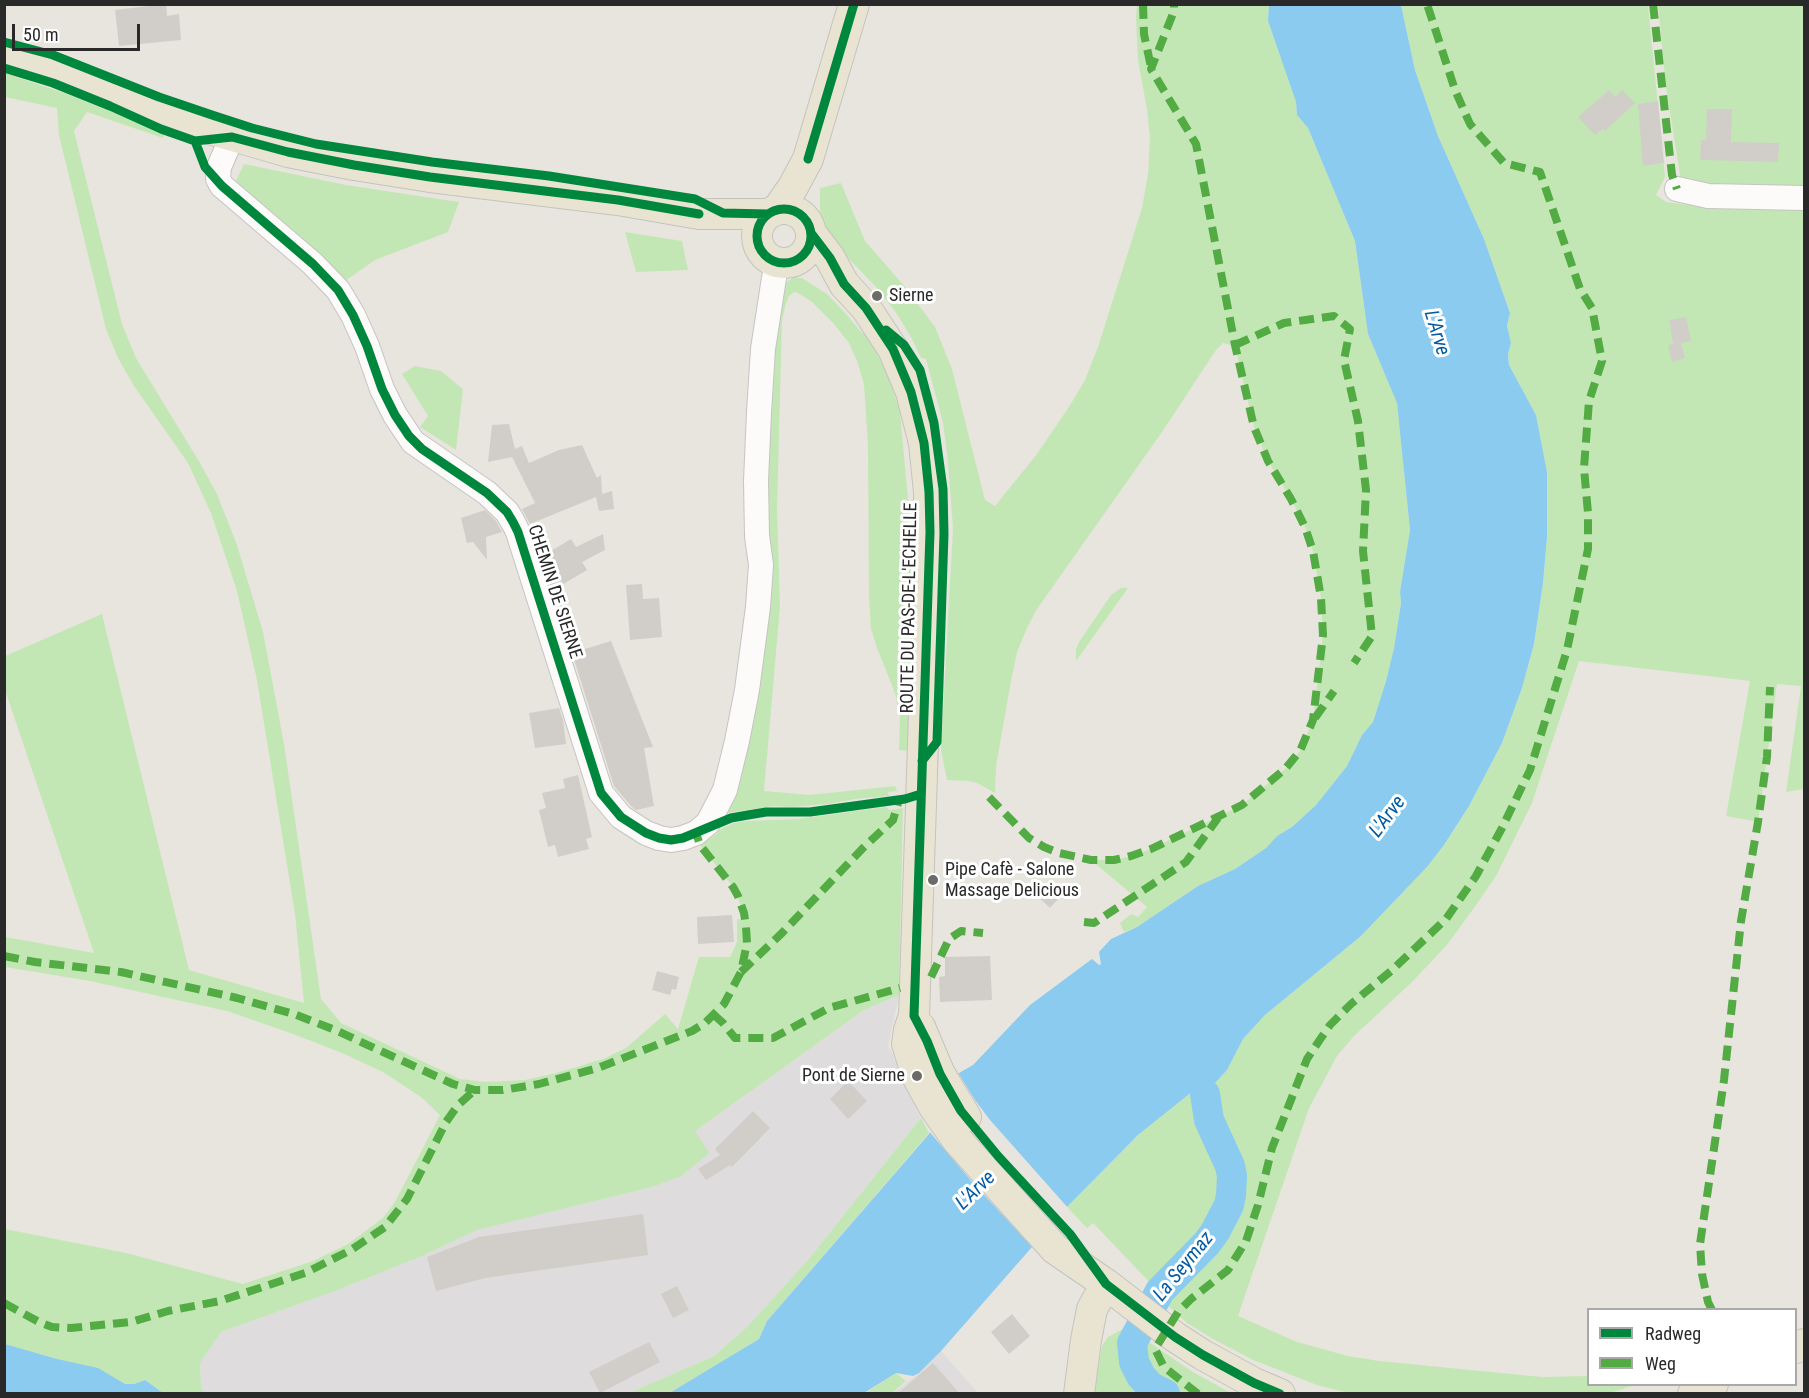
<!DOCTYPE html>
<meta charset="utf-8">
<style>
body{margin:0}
#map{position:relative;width:1809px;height:1398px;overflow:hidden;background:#e8e5de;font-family:"Roboto Condensed",sans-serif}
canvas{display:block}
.frame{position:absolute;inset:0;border:6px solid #292929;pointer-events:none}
.legend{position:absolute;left:1587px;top:1308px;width:210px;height:78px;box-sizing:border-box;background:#fff;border:2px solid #a9a9a9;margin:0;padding:8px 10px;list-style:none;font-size:18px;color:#292929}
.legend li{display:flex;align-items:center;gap:12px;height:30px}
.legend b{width:30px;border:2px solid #a9a9a9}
.scale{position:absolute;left:12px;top:24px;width:128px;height:27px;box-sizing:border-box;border:3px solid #292929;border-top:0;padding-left:8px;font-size:18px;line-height:21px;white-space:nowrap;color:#292929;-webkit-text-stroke:4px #fff;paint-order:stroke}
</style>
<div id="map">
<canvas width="1809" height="1398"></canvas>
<div class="frame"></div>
<ul class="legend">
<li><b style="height:8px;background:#00873e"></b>Radweg</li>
<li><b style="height:8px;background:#53ab44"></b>Weg</li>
</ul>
<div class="scale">50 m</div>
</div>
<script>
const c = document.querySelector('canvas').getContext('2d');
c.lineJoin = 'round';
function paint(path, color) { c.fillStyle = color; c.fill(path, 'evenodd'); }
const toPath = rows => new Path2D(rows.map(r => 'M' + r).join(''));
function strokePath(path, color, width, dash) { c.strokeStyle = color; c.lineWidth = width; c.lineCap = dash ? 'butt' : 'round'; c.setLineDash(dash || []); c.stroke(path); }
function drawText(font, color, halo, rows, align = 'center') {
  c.font = font + ' "Roboto Condensed",sans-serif'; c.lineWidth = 6; c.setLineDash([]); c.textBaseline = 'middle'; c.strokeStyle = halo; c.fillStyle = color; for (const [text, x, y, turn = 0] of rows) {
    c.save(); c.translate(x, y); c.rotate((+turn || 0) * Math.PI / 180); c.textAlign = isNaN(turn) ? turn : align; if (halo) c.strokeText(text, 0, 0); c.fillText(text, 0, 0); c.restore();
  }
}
paint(toPath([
 [899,995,888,1046,892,1053,904,1085,921,1118,808,1260,747,1327,714,1356,627,1394,205,1393,201,1388,200,1363,221,1332,335,1291,422,1256,477,1230,652,1187,695,1131,864,1010],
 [941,1351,978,1393,892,1394,919,1373]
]), '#dedcdd');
paint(toPath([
 [1137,5,1269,5,1268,21,1296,102,1297,115,1308,128,1355,241,1368,334,1397,402,1410,530,1400,592,1401,603,1394,648,1386,681,1373,722,1362,735,1347,766,1316,805,1292,827,1277,836,1266,848,1235,869,1198,886,1137,927,1124,932,1120,923,1131,914,1138,917,1147,907,1091,860,1114,860,1131,856,1151,849,1242,805,1285,769,1300,751,1313,720,1323,635,1321,598,1313,551,1305,527,1291,499,1268,461,1254,427,1235,346,1223,343,1216,350,1162,432,1037,609,1027,628,1017,652,1011,681,996,766,995,793,977,783,969,781,947,780,941,750,953,528,948,461,943,423,926,359,921,358,912,339,897,314,877,288,825,234,820,210,820,188,841,183,865,241,906,288,935,327,952,369,985,500,995,506,1037,454,1069,407,1085,380,1098,347,1142,208,1148,174,1150,139,1147,109,1138,60,1136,18],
 [1401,5,1648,5,1665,177,1656,195,1666,202,1689,205,1804,206,1804,789,1786,792,1801,686,1777,684,1758,822,1726,816,1750,681,1579,661,1532,803,1496,876,1474,908,1446,946,1412,982,1354,1036,1337,1056,1309,1108,1238,1316,1297,1342,1348,1356,1379,1361,1542,1377,1588,1376,1588,1384,1635,1385,1607,1394,1352,1394,1317,1385,1253,1360,1213,1339,1187,1323,1155,1294,1157,1290,1093,1223,1087,1228,1067,1207,1138,1135,1193,1091,1205,1094,1227,1070,1243,1039,1265,1015,1361,936,1427,867,1444,845,1469,806,1502,743,1522,688,1534,644,1543,583,1547,537,1547,472,1536,415,1509,365,1508,354,1511,343,1507,326,1510,313,1484,239,1438,136,1415,70],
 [1658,5,1804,5,1804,192,1693,190,1681,181,1666,87],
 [5,73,67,94,152,128,164,134,163,138,87,112,74,131,122,324,136,358,200,463,217,494,237,545,263,632,284,744,321,999,341,1023,460,1079,486,1082,525,1080,556,1073,603,1059,626,1048,665,1014,678,1029,699,957,730,957,737,942,737,919,744,920,744,913,733,887,700,845,718,833,717,831,734,823,747,821,798,819,886,807,889,810,903,808,899,995,864,1010,695,1131,709,1153,681,1176,652,1187,477,1230,422,1256,335,1291,221,1332,200,1363,201,1388,205,1393,163,1393,145,1380,134,1384,125,1384,57,1359,5,1344,5,1229,126,1253,243,1284,313,1261,348,1244,383,1218,395,1202,440,1115,421,1097,383,1072,342,1053,293,1034,227,1011,90,981,5,967,5,937,94,953,5,690,5,656,102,614,189,970,304,1003,295,914,257,680,237,591,211,513,188,463,134,386,118,358,106,329,59,135,57,108,5,97],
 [244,164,346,185,459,202,448,232,375,260,345,281,337,271,235,183],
 [625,232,682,241,688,270,636,272],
 [794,277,802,278,827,294,846,314,862,333,866,332,872,343,890,380,900,412,912,543,908,751,899,750,900,717,895,693,877,648,871,629,869,596,868,446,864,384,857,361,849,343,834,324,812,302,798,293,794,292,789,296,786,303,782,320,777,510,780,606,764,791,810,795,895,786,897,791,888,792,889,796,855,799,828,804,790,807,774,806,721,814,737,774,766,386,784,284],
 [415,366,441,371,463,389,456,450,420,427,428,416,402,374],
 [1121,588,1128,588,1076,661,1076,649,1079,642,1111,595],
 [921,1118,929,1133,767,1321,759,1339,675,1390,667,1393,627,1394,714,1356,747,1327,808,1260],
 [1123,1329,1137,1334,1193,1372,1231,1393,1094,1393,1102,1346,1108,1337],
 [896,1373,906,1381,892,1393,864,1394]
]), '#c3e7b4');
paint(toPath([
 [1269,5,1401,5,1415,70,1438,136,1484,239,1510,313,1507,326,1511,343,1508,354,1509,365,1536,415,1547,472,1547,537,1543,583,1534,644,1522,688,1502,743,1469,806,1444,845,1427,867,1361,936,1265,1015,1243,1039,1227,1070,1205,1094,1193,1091,1138,1135,1067,1207,941,1351,919,1373,913,1376,896,1373,864,1393,668,1394,759,1339,767,1321,929,1134,959,1073,973,1065,1030,1005,1092,959,1099,965,1101,964,1099,952,1111,939,1137,927,1198,886,1235,869,1266,848,1277,836,1292,827,1316,805,1347,766,1362,735,1373,722,1386,681,1394,648,1401,603,1400,592,1410,530,1397,403,1368,334,1355,241,1308,128,1297,115,1296,102,1268,21],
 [5,1344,57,1359,98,1368,125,1384,134,1384,145,1380,163,1393,5,1393]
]), '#8bcbf0');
paint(toPath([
 [957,1071,975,1100,990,1120,1069,1209,1034,1249,973,1183,928,1130]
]), '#e8e5de');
strokePath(toPath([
 [1165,1394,1151,1387,1141,1376,1134,1362,1132,1343,1160,1291,1207,1243,1215,1232,1229,1205,1231,1195,1232,1176,1230,1166,1209,1120,1205,1094]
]), '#8bcbf0', 30);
paint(toPath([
 [166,4,167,16,179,14,181,40,119,46,115,10],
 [1609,90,1615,97,1622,90,1635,103,1605,131,1603,129,1595,135,1578,117],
 [1658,101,1664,163,1643,166,1638,104],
 [1707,109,1732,109,1731,142,1779,143,1778,162,1700,160,1701,140,1706,140],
 [1686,317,1691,341,1681,343,1685,358,1672,362,1668,345,1673,344,1669,320],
 [509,424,515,449,522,446,529,463,559,450,582,445,597,478,601,475,602,494,612,491,614,509,599,511,596,497,530,524,522,509,535,503,512,457,488,462,492,425],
 [485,510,496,521,502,532,486,537,487,560,473,542,467,543,461,518],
 [603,534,605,550,582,562,587,570,560,586,571,614,560,618,541,557,571,539,576,547],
 [642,584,643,599,659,598,662,637,630,640,626,585],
 [611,641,653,747,644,748,654,806,636,810,631,806,614,786,572,653],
 [559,708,563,720,566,744,535,748,529,713],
 [578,775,592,837,586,839,589,849,558,857,555,845,548,847,539,810,546,808,542,793,565,788,563,779],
 [1045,884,1059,898,1050,908,1035,894],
 [732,915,734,942,698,944,697,917],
 [990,956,992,1000,940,1002,939,977,945,976,945,957],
 [657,971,679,977,676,990,672,989,670,995,652,990],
 [848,1081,867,1101,848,1119,830,1099],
 [753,1111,770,1128,732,1167,730,1165,706,1180,698,1169,720,1155,715,1149],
 [643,1214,648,1255,485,1278,436,1291,427,1257,479,1237],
 [677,1286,689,1310,673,1318,661,1294],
 [1012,1314,1030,1336,1009,1354,991,1332],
 [649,1342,660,1362,600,1393,589,1372],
 [933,1363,960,1394,897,1394]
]), '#d1cec9');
const minor = toPath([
 [232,137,219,167,218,179,222,186,313,264,338,290,353,315,367,346,382,389,395,415,413,442,487,493,507,512,513,522,518,532,601,793,621,817,646,833,659,838,671,840,683,838,696,833,708,823,725,790,737,741,747,690,758,607,761,565,757,536,756,481,759,412,763,349,774,278,777,263],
 [1677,189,1708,196,1804,198]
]);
const major = toPath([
 [4,56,58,72,165,116,288,152,354,165,430,177,618,200,699,214,768,214],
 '757 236a27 27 0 1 1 54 0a27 27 0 1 1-54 0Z',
 [777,210,793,187,808,159,854,4],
 [811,233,830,258,844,284,866,308,893,349,911,392,924,443,929,492,928,592,914,1016,909,1030,907,1044,917,1076,934,1107,958,1141,1055,1249,1106,1284,1175,1337,1203,1355,1254,1383,1280,1394],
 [920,1027,940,1074,966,1117],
 [1796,1348,1804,1344],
 [1079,1394,1086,1340,1092,1309,1106,1284],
 [1693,1394,1713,1384]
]);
strokePath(minor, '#c5c4c4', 26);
strokePath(major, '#c4c3c0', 32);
strokePath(minor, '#fcfbfa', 24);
strokePath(major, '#e8e4d1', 30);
strokePath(toPath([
 [1143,4,1144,34,1151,67],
 [1653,4,1672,175,1677,189],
 [1235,345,1284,323,1334,316,1350,329,1344,360,1358,421,1366,490,1363,551,1372,636,1354,663],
 [1315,718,1334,691],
 [989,797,1029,838,1044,847,1059,853,1091,860,1114,860,1131,856,1151,849,1242,805,1285,769,1300,751,1313,720,1323,635,1321,598,1313,551,1305,527,1291,499,1268,461,1254,427,1235,345,1196,144,1151,69,1174,11,1174,4],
 [1084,922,1094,923,1186,862,1218,818],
 [4,956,35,962,121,972,237,998,294,1014,335,1030,453,1084,475,1090,503,1090,539,1084,598,1068,692,1031,705,1023,724,1004,741,972,747,943,746,927,744,913,738,896,733,887,700,845,696,833],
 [741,972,782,933,863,848,893,820,899,800],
 [931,977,949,939,961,931,983,933],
 [713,1014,723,1023,735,1038,773,1038,829,1008,900,988],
 [4,1303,39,1322,52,1327,71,1328,131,1322,168,1311,220,1301,305,1273,351,1250,385,1227,407,1199,446,1122,458,1105,475,1090],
 [1712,1310,1708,1302,1702,1274,1700,1244,1724,1080,1741,921,1758,822,1767,757,1770,687],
 [1198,1394,1164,1367,1155,1349,1178,1312,1191,1299,1228,1270,1246,1241,1258,1205,1272,1148,1307,1059,1319,1041,1330,1025,1351,1004,1391,971,1446,919,1476,876,1502,828,1530,770,1567,650,1588,549,1588,513,1584,468,1589,401,1602,361,1592,308,1580,289,1540,172,1504,163,1470,124,1455,90,1427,4]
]), '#53ab44', 8, [15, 8]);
strokePath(toPath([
 [4,42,53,55,159,97,212,115,252,128,316,144,432,162,549,176,695,199,723,213,768,214],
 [4,68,53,83,110,106,161,129,195,141,232,137,288,152,354,165,430,177,618,200,699,214],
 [195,141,205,167,222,186,313,264,338,290,353,315,367,346,382,389,395,415,409,436,422,449,487,493,507,512,513,522,518,532,601,793,621,817,646,833,659,838,671,840,683,838,731,818,748,815,766,812,810,812,905,799,921,794],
 [808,159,854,4],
 '757 236a27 27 0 1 1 54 0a27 27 0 1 1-54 0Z',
 [811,233,830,258,844,284,866,308,893,349,911,392,924,443,929,492,930,532,914,1016,927,1041,940,1074,961,1111,998,1156,1070,1234,1106,1284,1175,1337,1203,1355,1254,1383,1280,1394],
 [886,330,904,345,920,370,934,423,943,489,944,534,937,742,922,761]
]), '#00873e', 9);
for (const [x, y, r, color] of [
 [877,296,6,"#6c6b68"],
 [933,880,6,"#6c6b68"],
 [917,1076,6,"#6c6b68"]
]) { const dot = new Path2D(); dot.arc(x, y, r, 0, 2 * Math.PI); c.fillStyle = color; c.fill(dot); strokePath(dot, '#fff', 2); }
drawText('18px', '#292929', '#fff', [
 ["Sierne",889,296],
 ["Pipe Cafè - Salone",945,870],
 ["Massage Delicious",945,891],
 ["Pont de Sierne",905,1076,"right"]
], 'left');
drawText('18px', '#292929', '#fff', [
 ["CHEMIN DE SIERNE",554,592,72],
 ["ROUTE DU PAS-DE-L'ECHELLE",910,608,-89]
]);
drawText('italic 20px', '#035ba3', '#fff', [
 ["L'Arve",1436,333,73],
 ["L'Arve",1388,817,-53],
 ["L'Arve",976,1191,-44],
 ["La Seymaz",1184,1267,-51]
]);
</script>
